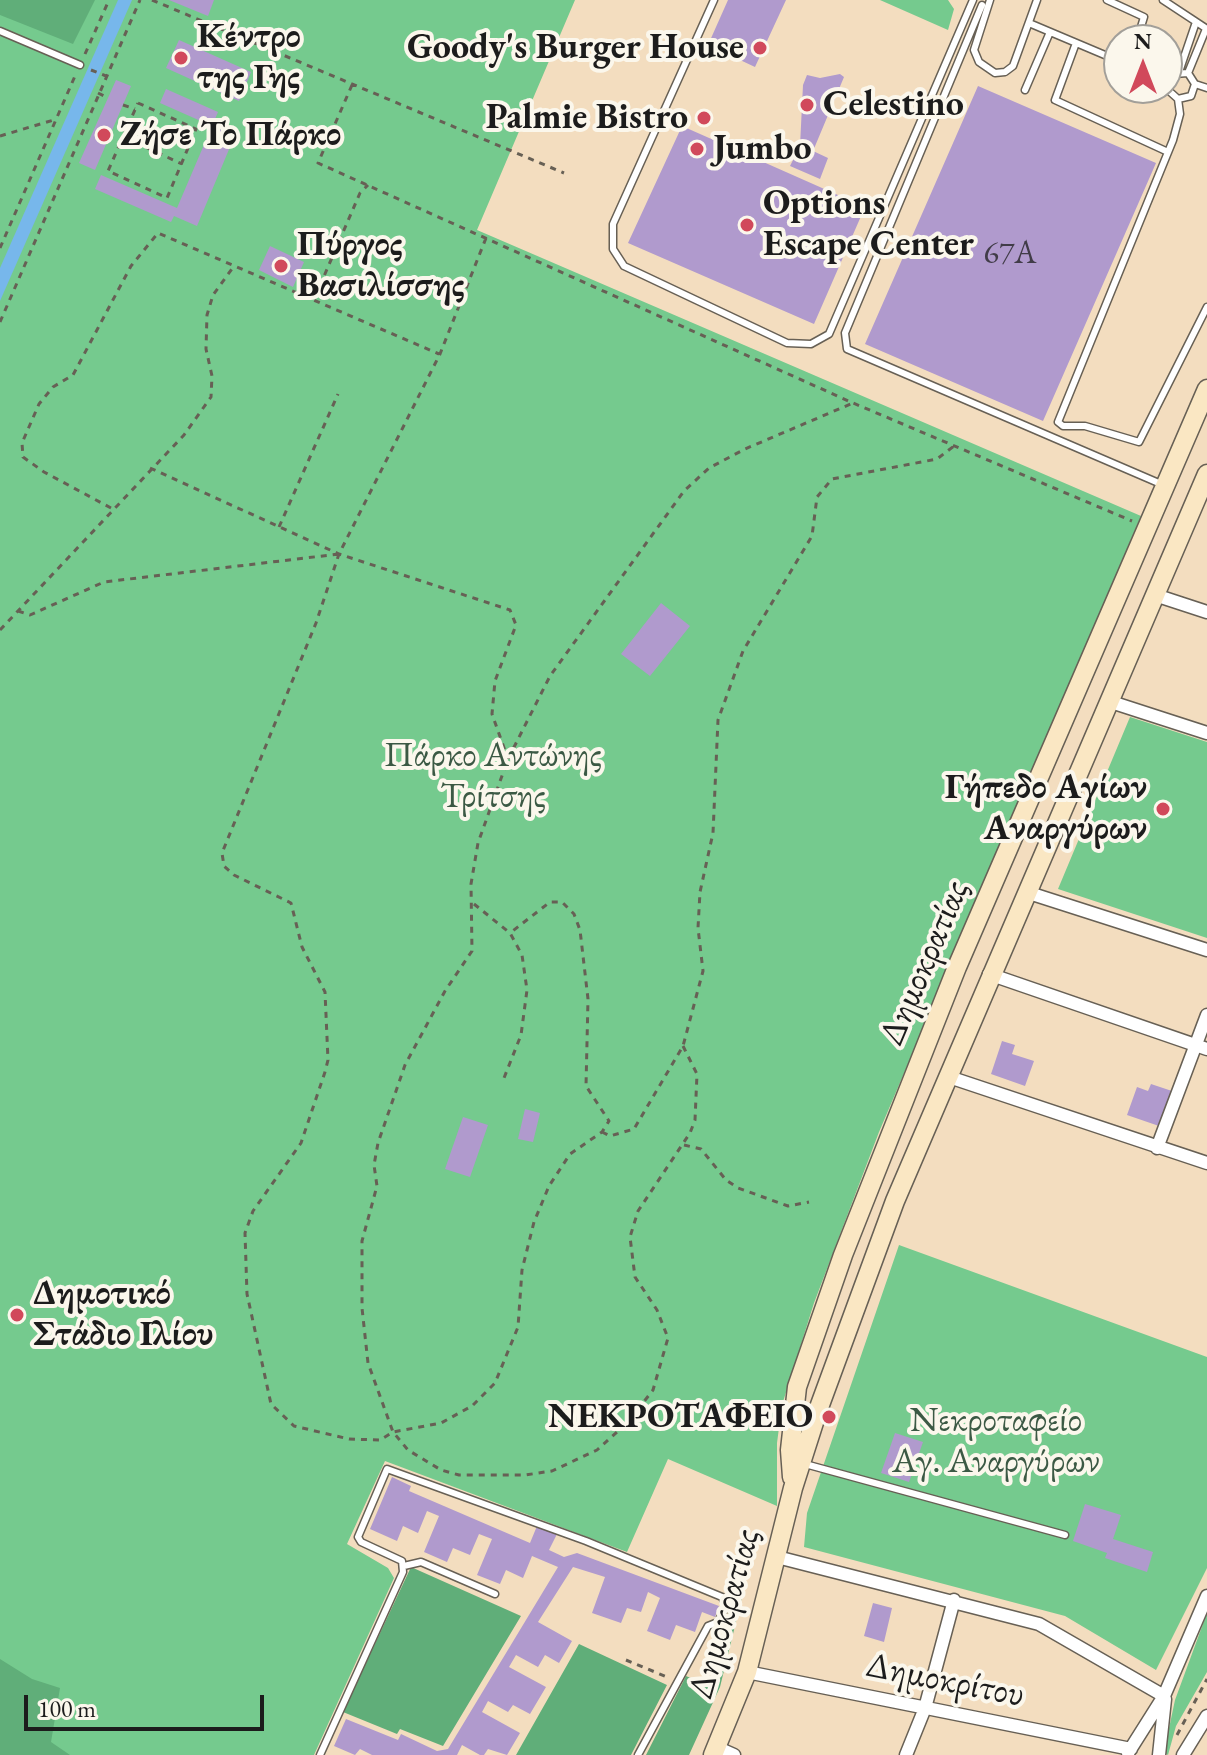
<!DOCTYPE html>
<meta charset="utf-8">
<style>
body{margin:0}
#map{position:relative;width:1207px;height:1755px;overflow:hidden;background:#f3ddbf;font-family:"EB Garamond",serif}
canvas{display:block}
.north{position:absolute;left:1103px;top:24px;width:80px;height:80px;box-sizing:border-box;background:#fbf7ec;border:2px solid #a29f99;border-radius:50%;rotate:0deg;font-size:22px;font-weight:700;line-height:32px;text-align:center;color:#1c1c1c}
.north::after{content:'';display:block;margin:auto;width:28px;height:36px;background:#d1495b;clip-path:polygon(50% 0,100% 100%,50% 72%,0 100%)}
.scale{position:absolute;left:24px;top:1695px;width:240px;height:36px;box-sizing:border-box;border:4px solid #1c1c1c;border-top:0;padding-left:10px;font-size:24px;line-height:28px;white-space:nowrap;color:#1c1c1c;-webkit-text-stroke:6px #fbf7ec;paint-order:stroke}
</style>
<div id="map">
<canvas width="1207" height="1755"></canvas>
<div class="north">N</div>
<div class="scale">100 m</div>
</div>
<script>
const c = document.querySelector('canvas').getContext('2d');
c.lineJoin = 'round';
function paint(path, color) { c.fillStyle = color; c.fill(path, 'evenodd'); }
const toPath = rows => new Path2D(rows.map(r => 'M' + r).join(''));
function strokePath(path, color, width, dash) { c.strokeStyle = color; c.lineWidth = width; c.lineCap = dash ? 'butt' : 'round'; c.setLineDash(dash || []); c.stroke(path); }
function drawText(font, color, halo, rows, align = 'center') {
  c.font = font + ' "EB Garamond",serif'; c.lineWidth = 8; c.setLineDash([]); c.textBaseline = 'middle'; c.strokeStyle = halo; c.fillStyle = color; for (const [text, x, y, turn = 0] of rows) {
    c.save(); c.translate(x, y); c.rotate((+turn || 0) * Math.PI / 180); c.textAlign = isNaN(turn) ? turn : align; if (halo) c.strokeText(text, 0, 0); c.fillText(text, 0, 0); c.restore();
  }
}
paint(toPath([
 [0,0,575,0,477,230,1141,516,879,1132,814,1303,782,1405,777,1443,777,1506,668,1459,627,1552,385,1461,347,1544,388,1568,394,1578,314,1755,0,1755],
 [880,0,948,0,954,9,948,30],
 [1130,717,1207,742,1207,938,1058,889],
 [899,1245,1207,1357,1207,1568,1156,1670,1065,1616,804,1547,807,1513],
 [1207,1613,1207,1672,1176,1726,1168,1755,1164,1752,1175,1700]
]), '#75ca8e');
paint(toPath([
 [0,0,95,0,73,44,0,15],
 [411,1567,521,1616,443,1746,400,1729,397,1734,343,1712],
 [735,1590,743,1593,720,1687,689,1755,646,1755,686,1676,709,1686],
 [579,1644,667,1685,631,1755,516,1755],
 [0,1659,32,1679,60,1688,51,1742,70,1755,0,1755]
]), '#60ae79');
paint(toPath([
 [118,0,132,0,0,301,0,268]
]), '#77b7eb');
paint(toPath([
 [169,0,214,0,208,16],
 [728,0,786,0,755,67,708,45],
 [179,40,251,72,239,101,166,68],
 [840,74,844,77,813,151,828,158,820,179,790,166,800,146,803,85,807,75,820,78],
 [116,80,131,86,95,170,79,163],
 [978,86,1156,163,1043,421,865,344],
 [166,89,218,112,212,126,160,103],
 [212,126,235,135,197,226,174,216,171,222,95,189,101,175,177,208],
 [682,126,865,207,814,324,628,243],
 [270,246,304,262,293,287,259,270],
 [661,603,690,626,650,676,621,654],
 [1002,1041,1015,1045,1012,1054,1034,1061,1025,1086,991,1074],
 [1151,1084,1172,1091,1159,1126,1127,1115,1137,1087,1148,1091],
 [525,1109,540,1113,533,1142,518,1139],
 [463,1117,488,1125,470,1177,445,1169],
 [895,1433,923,1442,909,1482,881,1473],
 [392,1477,411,1486,409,1491,530,1543,537,1526,557,1534,549,1550,564,1557,577,1553,719,1606,715,1617,702,1612,695,1632,676,1625,670,1640,647,1631,660,1598,648,1592,641,1612,627,1608,621,1623,592,1613,605,1577,573,1567,538,1622,572,1641,559,1663,545,1655,538,1667,516,1655,509,1667,546,1687,530,1714,513,1705,508,1712,488,1701,482,1712,520,1733,507,1755,488,1749,484,1755,480,1755,462,1745,457,1755,372,1755,360,1749,355,1755,334,1746,346,1719,398,1740,401,1734,437,1751,448,1749,558,1567,532,1556,523,1578,506,1570,500,1584,477,1575,492,1539,479,1534,470,1555,453,1548,447,1562,424,1552,439,1516,427,1511,418,1533,403,1526,397,1541,370,1529],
 [1085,1504,1121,1515,1113,1539,1153,1552,1147,1572,1105,1558,1107,1553,1073,1541],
 [873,1603,892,1608,884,1642,864,1636]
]), '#b09acd');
const service = toPath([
 [714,0,613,224,613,249,624,266,787,343,811,344,829,334,973,0],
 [990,0,974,50,979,62,995,73,1005,72,1013,66,1037,0],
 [1107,0,1144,17,1137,40],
 [1163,0,1207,29],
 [982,5,845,333,847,349,1161,484],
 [1029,23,1119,61],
 [1206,29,1188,73,1174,74,1168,81,1168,90,1178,99,1180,114,1173,140,1058,422,1063,426,1085,426,1139,442,1207,307],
 [0,31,80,65],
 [1076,43,1055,100,1168,152],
 [1179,72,1196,22],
 [1188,73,1195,84,1207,88],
 [1025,90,1050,32],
 [1178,99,1191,96,1195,84],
 [805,1464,1065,1535],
 [404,1566,421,1562,495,1594],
 [320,1755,403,1572,402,1561,361,1542,358,1537,387,1469,586,1541,722,1597,726,1606,718,1622,708,1626,638,1755]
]);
const minor = toPath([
 [1155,595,1207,612],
 [1108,701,1207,733],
 [1026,892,1207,950],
 [989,974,1207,1049],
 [946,1076,1207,1163],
 [1157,1148,1207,1015],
 [777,1557,1039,1624,1164,1696],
 [747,1672,1131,1749],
 [716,1747,734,1755],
 [1128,1753,1164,1696,1207,1596],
 [906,1755,925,1708,954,1600],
 [1159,1755,1165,1699],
 [1183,1755,1207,1716]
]);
const secondary = toPath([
 [792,1477,790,1450,797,1387,843,1255,957,967,1207,389],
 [713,1755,747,1672,793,1488,817,1413,895,1201,1207,474]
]);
strokePath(service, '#676055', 9);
strokePath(minor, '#676055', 15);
strokePath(secondary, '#676055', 21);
strokePath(toPath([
 [152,0,564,173],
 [85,54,109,0],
 [91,70,106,76],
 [352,85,318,163,853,403,1132,521],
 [98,93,108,98],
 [138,103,196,129,167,198,108,171,138,103],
 [123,105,135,109],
 [0,136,57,119],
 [124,137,182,164],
 [486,238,440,354,339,554,316,623,222,853,224,866,234,875,291,903,302,947,325,992,328,1060,325,1072,301,1143,253,1211,245,1233,247,1294,271,1404,294,1426,349,1439,380,1440,393,1432,441,1423,472,1406,495,1383,518,1327,522,1270,534,1222,549,1186,570,1154,602,1132,609,1121,586,1086,588,999,580,930,574,914,562,902,550,902,510,933],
 [0,248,75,76],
 [315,297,360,193,368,185],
 [0,322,140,0],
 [150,468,339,554,510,610,516,625,495,681,492,714,508,759],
 [111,508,44,472,23,457,22,443,39,404,53,387,73,375,131,266,158,233,439,354],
 [279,527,338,394],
 [18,611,30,615,104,582,339,554],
 [0,630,184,435,211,397,212,376,206,349,207,315,213,295,234,266],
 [474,904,510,933,522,955,527,990,521,1035,504,1078],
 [683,1046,697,1074,695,1120,690,1133,638,1211,630,1237,635,1277,657,1310,668,1338,653,1390,628,1422,597,1450,552,1471,525,1475,459,1475,441,1470,408,1450,393,1432,368,1363,362,1308,362,1241,377,1186,374,1165,378,1143,405,1065,445,991,472,951,471,884,478,843,508,759,550,676,684,491,709,468,745,449,853,403],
 [602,1132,610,1136,634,1129,683,1046,703,971,698,928,700,892,713,833,718,720,743,651,812,536,817,497,832,479,937,459,954,446],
 [684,1145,701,1149,726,1180,738,1188,788,1206,809,1202],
 [626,1660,667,1677],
 [1177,1735,1207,1679]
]), '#676055', 3, [6, 6]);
strokePath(service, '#fff', 6);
strokePath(minor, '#fff', 12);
strokePath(secondary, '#fae7c3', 18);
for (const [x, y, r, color] of [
 [760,48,8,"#d1495b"],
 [181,58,8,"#d1495b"],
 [807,105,8,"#d1495b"],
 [704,118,8,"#d1495b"],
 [104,135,8,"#d1495b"],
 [697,149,8,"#d1495b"],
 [747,225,8,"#d1495b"],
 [281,266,8,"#d1495b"],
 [1163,809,8,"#d1495b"],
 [17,1315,8,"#d1495b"],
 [829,1417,8,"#d1495b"]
]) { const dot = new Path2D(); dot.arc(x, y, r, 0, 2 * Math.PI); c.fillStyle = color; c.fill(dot); strokePath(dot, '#fbf7ec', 3); }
drawText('32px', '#413c48', null, [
 ["67Α",1010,254]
]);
drawText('bold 36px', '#1c1c1c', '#fbf7ec', [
 ["Κέντρο",197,37],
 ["της Γης",197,78],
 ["Goody's Burger House",744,48,"right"],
 ["Celestino",823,105],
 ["Palmie Bistro",688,118,"right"],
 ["Ζήσε Το Πάρκο",120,135],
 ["Jumbo",713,149],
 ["Options",763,204],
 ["Escape Center",763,245],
 ["Πύργος",297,245],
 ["Βασιλίσσης",297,286],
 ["Γήπεδο Αγίων",1147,788,"right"],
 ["Αναργύρων",1147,829,"right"],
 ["Δημοτικό",33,1294],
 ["Στάδιο Ιλίου",33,1335],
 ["ΝΕΚΡΟΤΑΦΕΙΟ",813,1417,"right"]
], 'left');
drawText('36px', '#3b5944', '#fbf7ec', [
 ["Πάρκο Αντώνης",493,756],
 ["Τρίτσης",493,797],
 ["Νεκροταφείο",996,1421],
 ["Αγ. Αναργύρων",996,1462]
]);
drawText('36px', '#1c1c1c', '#fbf7ec', [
 ["Δημοκρατίας",925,963,-67],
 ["Δημοκρατίας",725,1614,-74],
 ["Δημοκρίτου",945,1681,11]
]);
</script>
